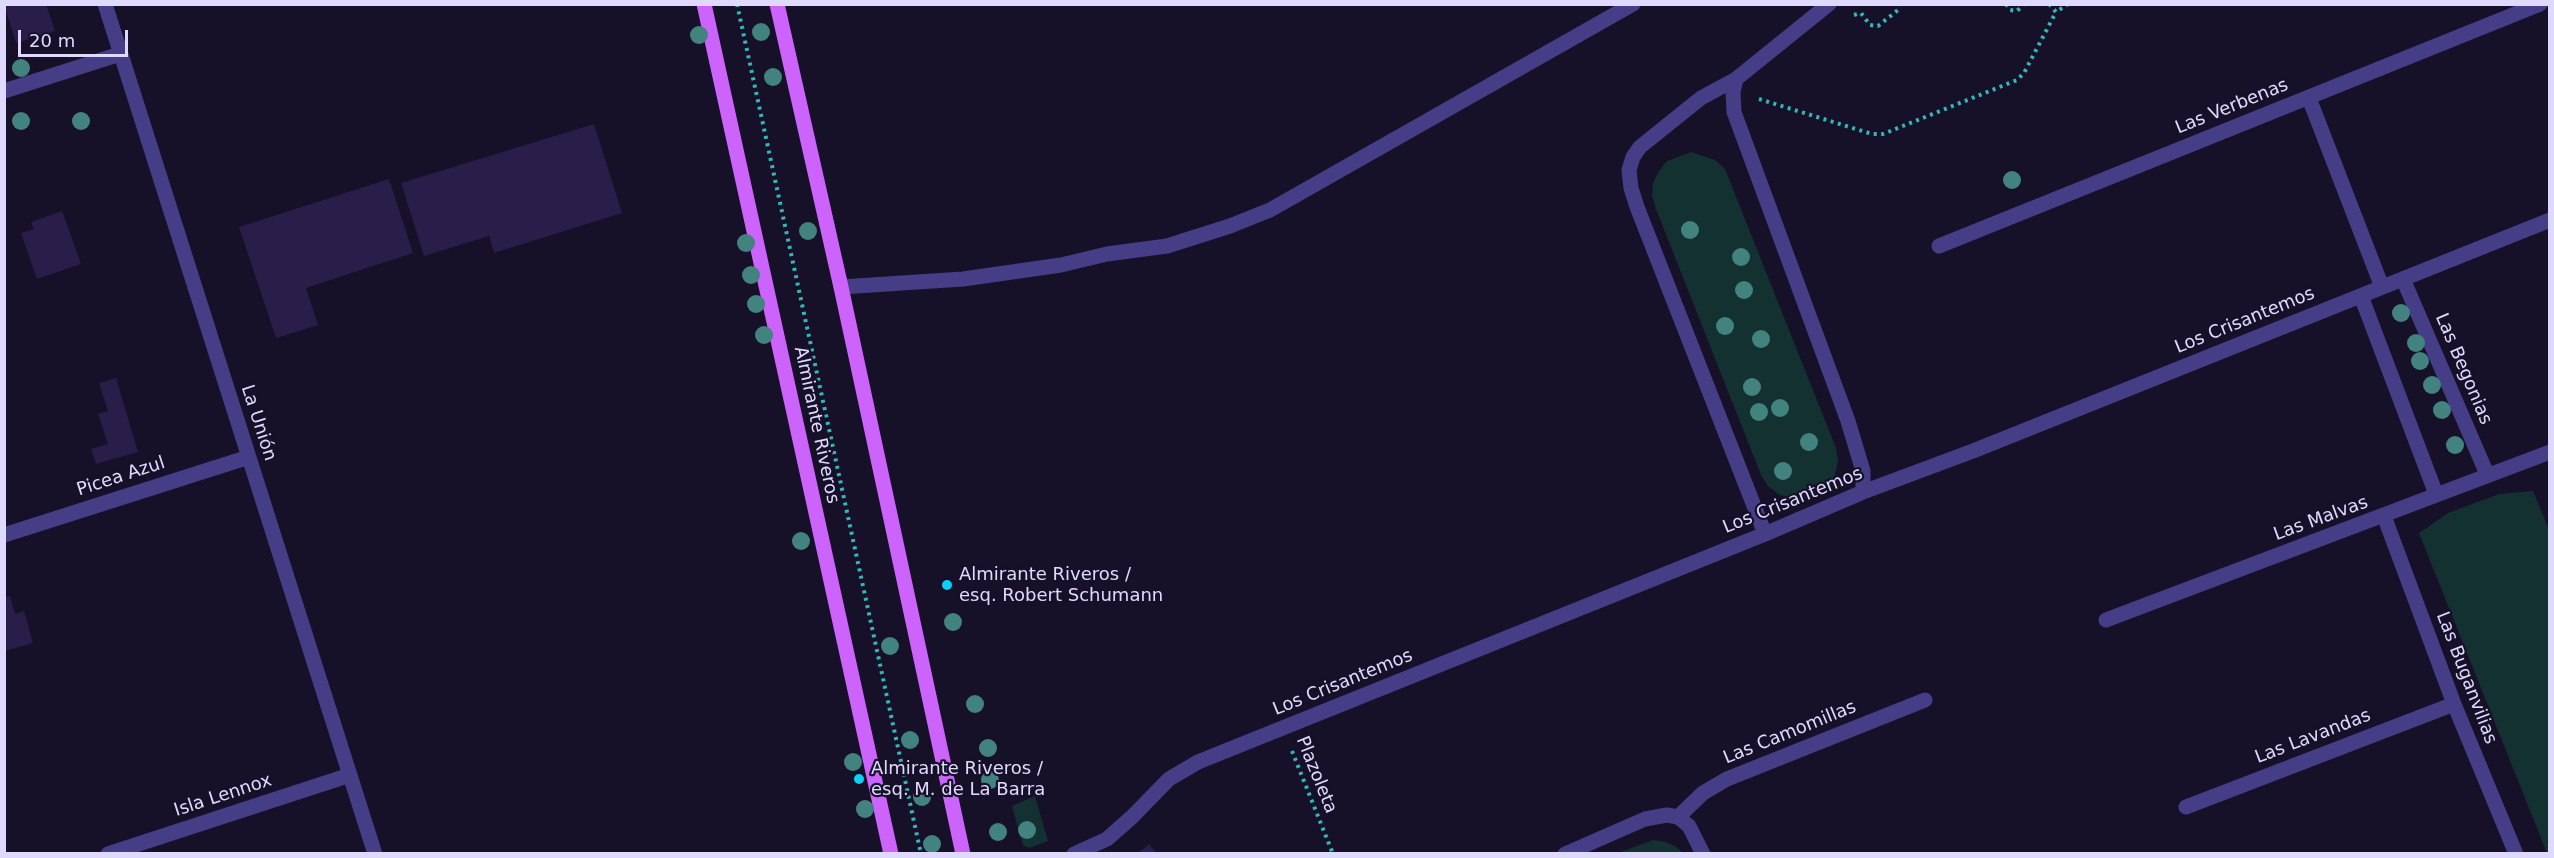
<!DOCTYPE html>
<meta charset="utf-8">
<style>
body{margin:0}
#map{position:relative;width:2554px;height:858px;overflow:hidden;background:#161128;font-family:"DejaVu Sans",sans-serif}
canvas{display:block}
.frame{position:absolute;inset:0;border:6px solid #e0d9fe;pointer-events:none}
.scale{position:absolute;left:18px;top:30px;width:110px;height:27px;box-sizing:border-box;border:3px solid #e0d9fe;border-top:0;padding-left:8px;font-size:18px;line-height:21px;white-space:nowrap;color:#e0d9fe;-webkit-text-stroke:4px #161128;paint-order:stroke}
</style>
<div id="map">
<canvas width="2554" height="858"></canvas>
<div class="frame"></div>
<div class="scale">20 m</div>
</div>
<script>
const c = document.querySelector('canvas').getContext('2d');
c.lineJoin = 'round';
function paint(path, color) { c.fillStyle = color; c.fill(path, 'evenodd'); }
const toPath = rows => new Path2D(rows.map(r => 'M' + r).join(''));
function strokePath(path, color, width, dash) { c.strokeStyle = color; c.lineWidth = width; c.lineCap = dash ? 'butt' : 'round'; c.setLineDash(dash || []); c.stroke(path); }
function drawText(font, color, halo, rows, align = 'center') {
  c.font = font + ' "DejaVu Sans",sans-serif'; c.lineWidth = 4.5; c.setLineDash([]); c.textBaseline = 'middle'; c.strokeStyle = halo; c.fillStyle = color; for (const [text, x, y, turn = 0] of rows) {
    c.save(); c.translate(x, y); c.rotate((+turn || 0) * Math.PI / 180); c.textAlign = isNaN(turn) ? turn : align; if (halo) c.strokeText(text, 0, 0); c.fillText(text, 0, 0); c.restore();
  }
}
paint(toPath([
 [1691,152,1715,160,1725,169,1836,448,1838,461,1835,475,1827,486,1816,495,1804,499,1791,498,1778,494,1768,486,1761,475,1656,209,1652,196,1653,183,1659,171,1667,161],
 [2533,491,2550,532,2549,854,2547,853,2419,533,2448,513,2499,494],
 [1035,796,1048,841,1029,848,1023,845,1012,806],
 [1653,840,1665,842,1675,846,1683,853,1618,853]
]), '#143132');
paint(toPath([
 [4,4,46,4,55,31,16,43],
 [594,124,622,213,494,253,489,236,424,256,401,183],
 [389,179,413,253,306,288,318,325,276,338,239,227],
 [62,211,81,264,37,279,21,233,34,229,31,222],
 [116,378,138,452,96,464,91,449,108,444,98,414,108,411,99,383],
 [10,596,15,614,24,611,33,643,4,651,4,597],
 [1149,844,1157,854,1137,854]
]), '#291d49');
strokePath(toPath([
 [737,4,921,854],
 [2006,4,2010,10,2017,11,2024,4],
 [2049,4,2056,12,2068,4],
 [1854,15,1861,13,1870,25,1878,26,1898,10,1899,4],
 [1759,99,1872,134,1883,134,2017,80,2024,73,2056,12],
 [1292,751,1333,854]
]), '#33b7b8', 4, [3, 4.5]);
strokePath(toPath([
 [105,4,375,854],
 [1736,79,1733,92,1734,112,1848,421,1863,471,1863,492],
 [4,91,120,54],
 [2309,98,2382,287],
 [1939,246,2540,4],
 [2403,279,2487,474],
 [841,287,963,279,1061,265,1107,254,1167,246,1230,226,1270,210,1633,4],
 [2361,296,2436,494],
 [2384,516,2454,704,2516,854],
 [1765,534,1637,207,1631,188,1629,170,1633,157,1640,147,1701,98,1736,79,1829,4],
 [4,535,249,457],
 [2106,620,2550,452],
 [2186,807,2454,704],
 [1678,817,1703,793,1727,779,1925,700],
 [108,854,350,775],
 [1074,854,1107,839,1132,817,1169,779,1198,762,1765,534,1863,492,1973,451,2550,220],
 [1565,854,1645,819,1667,815,1678,817,1689,826,1703,854]
]), '#453d86', 15);
strokePath(toPath([
 [704,4,891,854],
 [777,4,841,287,963,854]
]), '#cc63fb', 15);
c.fillStyle = '#42827f';
for (const [x, y] of [
 [761,32],
 [699,35],
 [21,68],
 [773,77],
 [21,121],
 [81,121],
 [2012,180],
 [1690,230],
 [808,231],
 [746,243],
 [1741,257],
 [751,275],
 [1744,290],
 [756,304],
 [2401,313],
 [1725,326],
 [764,335],
 [1761,339],
 [2416,343],
 [2420,361],
 [2432,385],
 [1752,387],
 [1780,408],
 [2442,410],
 [1759,412],
 [1809,442],
 [2455,445],
 [1783,471],
 [801,541],
 [953,622],
 [890,646],
 [975,704],
 [910,740],
 [988,748],
 [853,762],
 [990,780],
 [922,797],
 [865,809],
 [1027,830],
 [998,832],
 [932,844]
]) { c.beginPath(); c.arc(x, y, 9, 0, 2 * Math.PI); c.fill(); }
for (const [x, y, r, color] of [
 [947,585,6,"#0ad1f9"],
 [859,779,6,"#0ad1f9"]
]) { const dot = new Path2D(); dot.arc(x, y, r, 0, 2 * Math.PI); c.fillStyle = color; c.fill(dot); strokePath(dot, '#161128', 2); }
drawText('18px', '#e0d9fe', '#161128', [
 ["Las Verbenas",2232,107,-22],
 ["Los Crisantemos",2245,321,-22],
 ["Las Begonias",2463,369,67],
 ["La Unión",258,423,72],
 ["Almirante Riveros",816,425,78],
 ["Picea Azul",121,477,-18],
 ["Los Crisantemos",1793,501,-22],
 ["Las Malvas",2321,519,-20],
 ["Las Buganvilias",2466,678,69],
 ["Los Crisantemos",1343,683,-22],
 ["Las Camomillas",1790,733,-22],
 ["Las Lavandas",2313,737,-21],
 ["Plazoleta",1316,775,68],
 ["Isla Lennox",223,796,-18]
]);
drawText('18px', '#e0d9fe', '#161128', [
 ["Almirante Riveros /",959,575],
 ["esq. Robert Schumann",959,596],
 ["Almirante Riveros /",871,769],
 ["esq. M. de La Barra",871,790]
], 'left');
</script>
